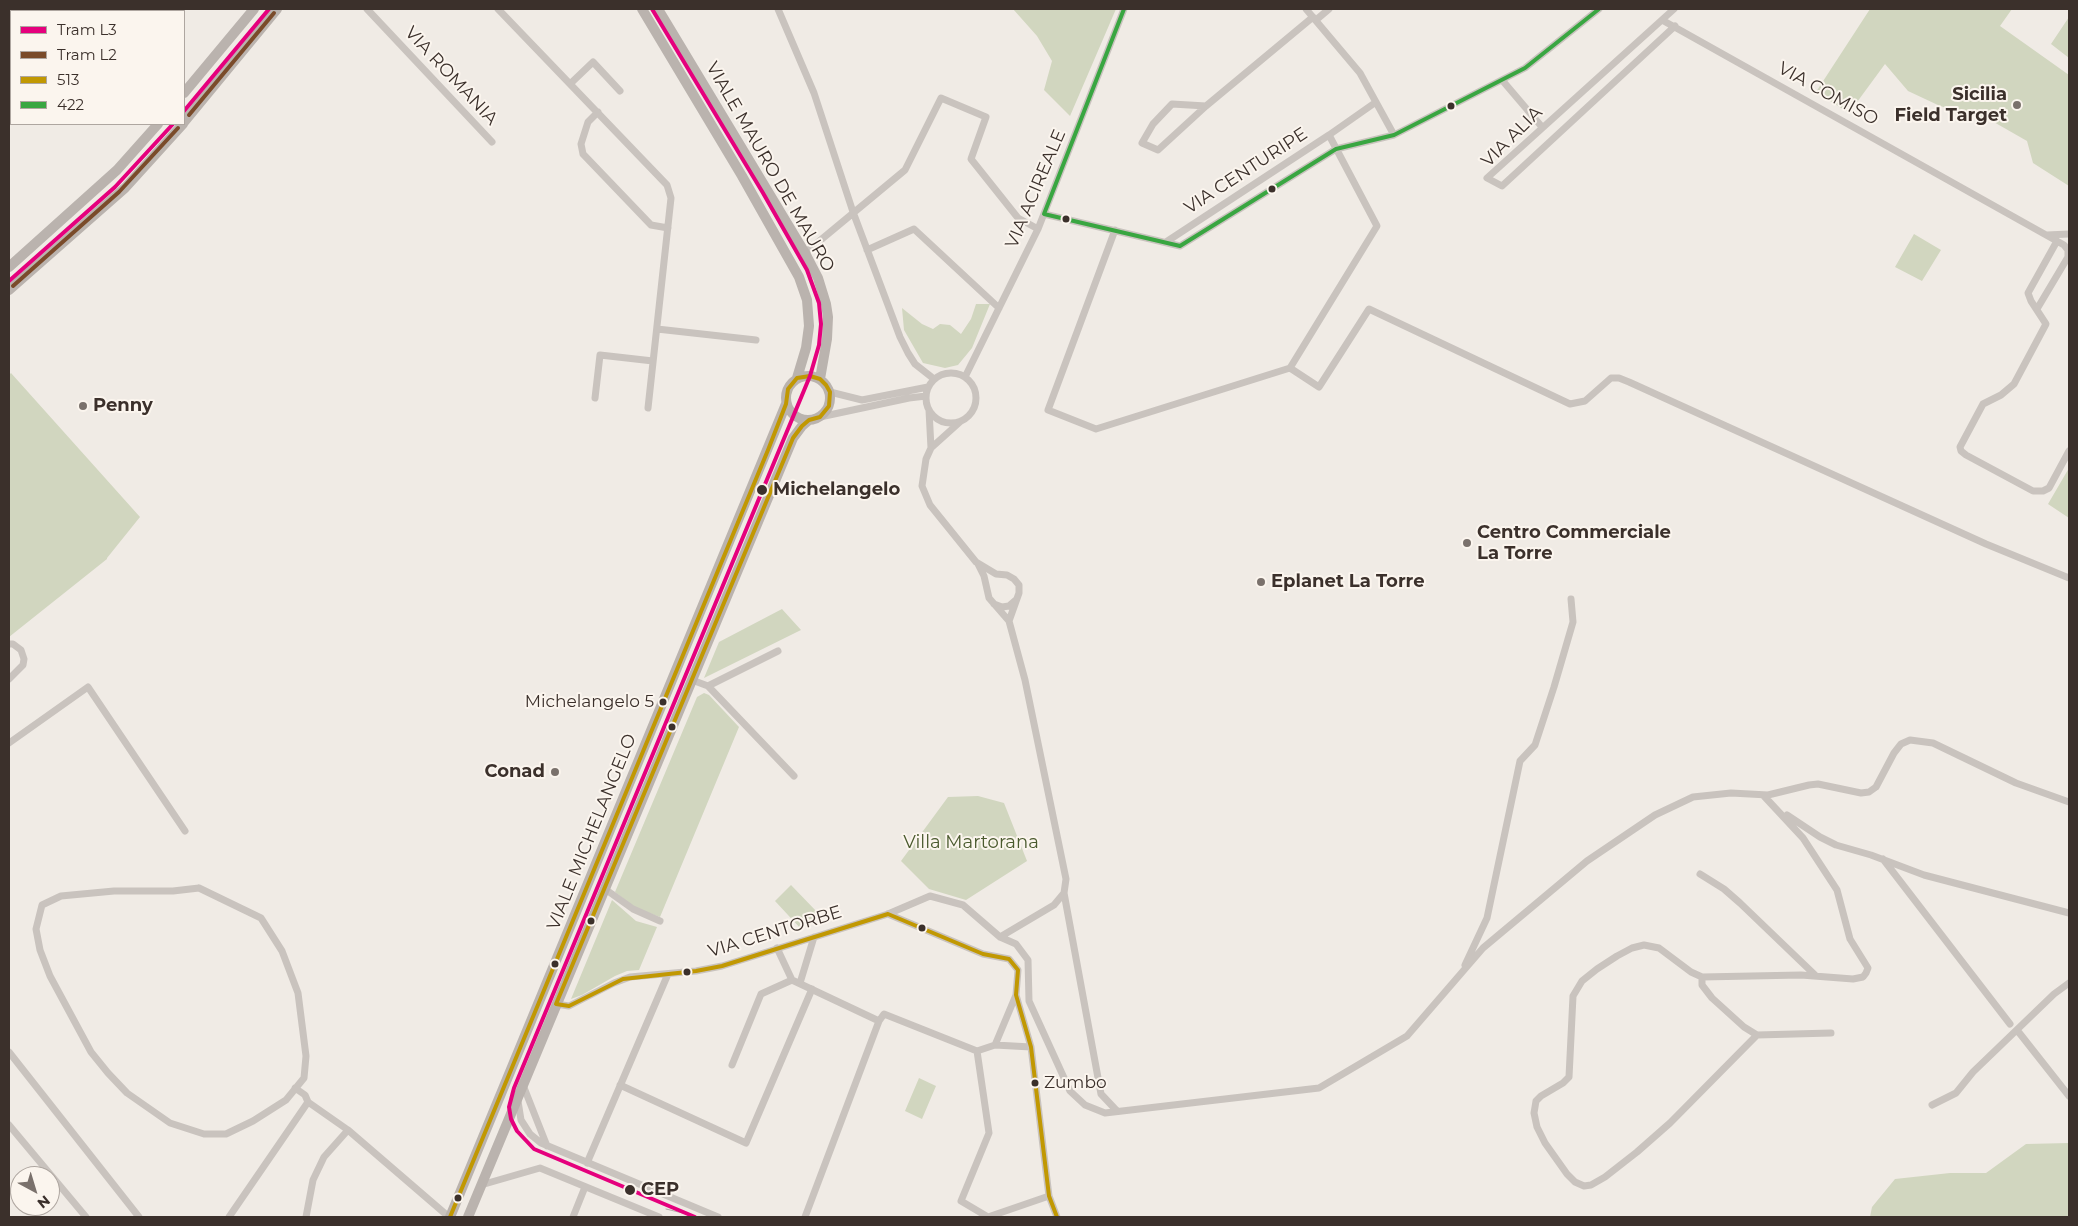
<!DOCTYPE html>
<style>
body{margin:0}
#map{position:relative;width:2078px;height:1226px;overflow:hidden;background:#f0ebe5;font-family:Montserrat,sans-serif}
canvas{display:block}
.frame{position:absolute;inset:0;border:10px solid #3b302b;pointer-events:none}
.legend{position:absolute;left:10px;top:10px;width:175px;height:115px;box-sizing:border-box;background:#fbf5ee;border:1px solid #aea6a0;margin:0;padding:6px 9px;list-style:none;font-size:15px;color:#3b302b}
.legend li{display:flex;align-items:center;gap:10px;height:25px}
.legend b{width:25px;border:1px solid #aea6a0}
.north{position:absolute;left:10px;top:1166px;width:50px;height:50px;box-sizing:border-box;background:#fbf5ee;border:1px solid #aea6a0;border-radius:50%;rotate:141deg;font-size:14px;font-weight:700;line-height:20px;text-align:center;color:#3b302b}
.north::after{content:'';display:block;margin:auto;width:18px;height:22px;background:#7a716c;clip-path:polygon(50% 0,100% 100%,50% 72%,0 100%)}
</style>
<div id="map">
<canvas width="2078" height="1226"></canvas>
<div class="frame"></div>
<ul class="legend">
<li><b style="height:6px;background:#e5007d"></b>Tram L3</li>
<li><b style="height:6px;background:#7a4b2a"></b>Tram L2</li>
<li><b style="height:6px;background:#c19802"></b>513</li>
<li><b style="height:6px;background:#39a641"></b>422</li>
</ul>
<div class="north">N</div>
</div>
<script>
const c = document.querySelector('canvas').getContext('2d');
c.lineJoin = 'round';
function paint(path, color) { c.fillStyle = color; c.fill(path, 'evenodd'); }
const toPath = rows => new Path2D(rows.map(r => 'M' + r).join(''));
function strokePath(path, color, width, dash) { c.strokeStyle = color; c.lineWidth = width; c.lineCap = dash ? 'butt' : 'round'; c.setLineDash(dash || []); c.stroke(path); }
function drawText(font, color, halo, rows, align = 'center') {
  c.font = font + ' Montserrat,sans-serif'; c.lineWidth = 4; c.setLineDash([]); c.textBaseline = 'middle'; c.strokeStyle = halo; c.fillStyle = color; for (const [text, x, y, turn = 0] of rows) {
    c.save(); c.translate(x, y); c.rotate((+turn || 0) * Math.PI / 180); c.textAlign = isNaN(turn) ? turn : align; if (halo) c.strokeText(text, 0, 0); c.fillText(text, 0, 0); c.restore();
  }
}
paint(toPath([
 [1013,9,1116,9,1070,116,1044,90,1052,61,1037,36],
 [1870,9,2012,9,2000,26,2069,75,2069,186,2033,163,2027,141,1992,121,1940,106,1908,91,1885,64,1849,113,1816,92],
 [2069,17,2069,58,2051,44],
 [1914,234,1941,250,1922,281,1895,267],
 [976,304,990,304,972,348,958,365,945,368,923,363,904,330,902,308,922,324,933,329,940,324,950,325,961,334,971,319],
 [11,373,140,517,107,558,107,559,9,637,9,375],
 [2069,468,2069,518,2048,504],
 [782,609,801,630,704,678,719,642],
 [704,693,709,695,739,727,660,917,635,908,615,892,697,697],
 [978,796,1004,803,1027,861,966,900,929,889,901,861,948,797],
 [791,885,818,913,801,929,775,901],
 [612,900,636,921,657,927,639,970,627,971,615,976,582,995,571,999],
 [919,1078,936,1086,922,1119,905,1111],
 [2069,1143,2069,1217,1870,1217,1872,1207,1895,1179,1950,1173,1986,1173,2026,1144]
]), '#d1d6bf');
strokePath(toPath([
 [44,9,47,11],
 [367,9,492,142],
 [498,9,667,185,671,198,648,408],
 [778,9,814,93,853,212,900,337,908,353,915,364,934,379],
 [1306,9,1360,73,1394,135],
 [1674,9,1487,178,1502,186,1675,26],
 [132,11,135,9],
 [1316,20,1329,9],
 [1662,20,2064,245,2068,250,2068,257,2037,309],
 [1502,80,1542,127],
 [570,84,593,62,620,91],
 [9,99,11,97],
 [1206,106,1158,150,1142,143,1153,124,1172,104,1206,106,1313,17],
 [598,112,588,122,581,144,583,154,651,225,668,228],
 [1329,135,1376,102],
 [1044,214,1180,246,1336,149,1394,135,1525,68,1599,9],
 [1115,230,1048,410,1096,429,1290,368],
 [2047,235,2069,234],
 [2057,241,2028,293,2031,301,2046,324,2014,384,2001,395,1983,404,1960,447,1961,451,1966,455,2033,491,2043,491,2049,488,2069,451],
 [1166,242,1329,135,1377,226,1290,368,1319,387,1369,309,1570,404,1585,401,1611,378,1619,378,1629,382,1986,544,2069,578],
 [867,250,914,229,999,308],
 [805,253,905,170,941,98,986,117,971,159,1018,218,1038,229],
 [657,329,756,340],
 '926 398a25 25 0 1 1 50 0a25 25 0 1 1-50 0Z',
 [965,377,1038,229,1124,9],
 [830,392,862,400,928,387],
 [595,398,600,355,653,361],
 [929,410,931,448],
 [820,417,909,398,926,396],
 [961,421,931,448,926,459,922,486,930,505,976,562,996,574,1007,575,1014,579,1019,585,1019,593,1009,621,1025,680,1066,879,1064,893,1101,1094,1117,1111],
 [978,564,984,576,989,598,1009,621],
 [994,604,1002,607,1009,606,1016,600],
 [9,644,13,644,21,650,24,659,23,665,9,679],
 [692,680,708,686,794,776],
 [708,686,778,651],
 [9,743,88,687,185,831],
 [1787,815,1820,837,1836,845,1871,855,1924,875,2069,913],
 [1883,859,2010,1024],
 [1700,874,1724,889,1740,903,1815,975],
 [199,888,261,918,282,951,298,993,306,1056,304,1078,286,1100,253,1121,226,1134,204,1134,170,1123,127,1093,108,1073,91,1052,50,976,40,950,36,929,42,905,61,896,114,891,173,891,199,888],
 [605,889,633,909,660,921],
 [888,914,983,954,1009,959,1018,970,1016,995,995,1045],
 [1000,937,1054,905,1064,893],
 [777,948,792,980,879,1021],
 [1465,965,1487,918,1520,761,1535,745,1554,687,1573,622,1571,599],
 [1702,977,1702,985,1712,998,1744,1027,1757,1035,1670,1123,1637,1152,1605,1177,1591,1185,1584,1186,1575,1182,1567,1174,1545,1143,1537,1127,1534,1113,1536,1101,1541,1096,1563,1083,1569,1077,1573,996,1582,981,1597,969,1617,956,1632,948,1644,945,1659,948,1691,972,1702,977,1801,975,1853,979,1863,977,1866,973,1868,968,1850,939,1837,890,1803,838,1763,795],
 [800,983,814,937],
 [1016,995,1031,1047,1049,1196,1057,1217],
 [556,1004,569,1006,614,983,630,977,696,971,722,966,888,914,930,896,963,905,1000,937,1016,944,1028,960,1029,1001,1070,1091,1085,1105,1105,1113,1319,1088,1407,1036,1483,948,1587,861,1655,815,1693,797,1731,793,1768,795,1809,785,1818,784,1861,793,1869,792,1876,787,1894,753,1901,744,1910,740,1933,743,2016,783,2069,802],
 [2017,1030,2069,1096],
 [1757,1035,1831,1033],
 [977,1051,995,1045,1031,1047],
 [9,1052,139,1217],
 [732,1065,761,994,792,980],
 [523,1085,547,1146],
 [620,1085,746,1143,812,989],
 [295,1088,305,1095,308,1102],
 [518,1101,521,1120,530,1134,541,1143,718,1217],
 [1932,1105,1956,1093,1973,1072,2054,994,2069,983],
 [9,1125,86,1217],
 [587,1163,668,974],
 [481,1185,540,1168,659,1217],
 [229,1217,308,1102,348,1130,449,1217],
 [306,1217,313,1180,324,1157,348,1130],
 [573,1217,585,1187],
 [805,1217,879,1021,884,1014,977,1051,989,1133,961,1201,988,1217,1049,1196]
]), '#c9c3be', 7);
strokePath(toPath([
 [642,9,742,176,799,277,807,300,809,326,806,348,797,378],
 [658,9,805,253,818,278,826,304,828,317,827,339,820,379],
 [184,93,254,9],
 [184,122,277,9],
 [9,267,117,170,158,124],
 [9,290,125,188,183,124],
 '786 398a22 22 0 1 1 44 0a22 22 0 1 1-44 0Z',
 [450,1217,786,404],
 [468,1217,793,438,802,426,809,420]
]), '#bab3ae', 10);
strokePath(toPath([
 [666,1209,691,1215]
]), '#b1aca8', 1);
strokePath(toPath([
 [450,1217,768,450,786,404,788,389,797,378,810,376,820,379,826,385,830,392,829,406,820,417,809,420,802,426,793,438,556,1004,569,1006,623,979,696,971,722,966,888,914,983,954,1009,959,1018,970,1016,995,1031,1047,1049,1196,1057,1217]
]), '#c19802', 4);
strokePath(toPath([
 [1124,9,1044,214,1180,246,1336,149,1394,135,1525,68,1599,9]
]), '#39a641', 4);
strokePath(toPath([
 [652,9,763,193,807,270,819,303,821,324,819,345,810,376,514,1088,509,1107,511,1119,517,1131,534,1149,695,1217],
 [184,111,269,9],
 [9,281,115,187,173,124]
]), '#e5007d', 4);
strokePath(toPath([
 [189,115,274,13],
 [13,286,119,192,178,128]
]), '#7a4b2a', 4);
for (const [x, y, r, color] of [
 [2017,105,5,"#7a716c"],
 [1451,106,4.5,"#3b302b"],
 [1272,189,4.5,"#3b302b"],
 [1066,219,4.5,"#3b302b"],
 [83,406,5,"#7a716c"],
 [762,490,6,"#3b302b"],
 [1467,543,5,"#7a716c"],
 [1261,582,5,"#7a716c"],
 [663,702,4.5,"#3b302b"],
 [672,727,4.5,"#3b302b"],
 [555,772,5,"#7a716c"],
 [591,921,4.5,"#3b302b"],
 [922,928,4.5,"#3b302b"],
 [555,964,4.5,"#3b302b"],
 [687,972,4.5,"#3b302b"],
 [1035,1083,4.5,"#3b302b"],
 [630,1190,6,"#3b302b"],
 [458,1198,4.5,"#3b302b"]
]) { const dot = new Path2D(); dot.arc(x, y, r, 0, 2 * Math.PI); c.fillStyle = color; c.fill(dot); strokePath(dot, '#fbf5ee', 2); }
drawText('17px', '#3b302b', '#fbf5ee', [
 ["Michelangelo 5",654,702],
 ["Zumbo",1044,1083,"left"]
], 'right');
drawText('18px', '#3b302b', '#fbf5ee', [
 ["VIA ROMANIA",451,76,47],
 ["VIA COMISO",1828,94,29],
 ["VIA ALIA",1512,137,-45],
 ["VIALE MAURO DE MAURO",770,167,60],
 ["VIA CENTURIPE",1246,171,-33],
 ["VIA ACIREALE",1036,189,-67],
 ["VIALE MICHELANGELO",592,832,-68],
 ["VIA CENTORBE",775,932,-17]
]);
drawText('bold 18px', '#3b302b', '#fbf5ee', [
 ["Sicilia",2007,95,"right"],
 ["Field Target",2007,116,"right"],
 ["Penny",93,406],
 ["Centro Commerciale",1477,533],
 ["La Torre",1477,554],
 ["Eplanet La Torre",1271,582],
 ["Conad",545,772,"right"]
], 'left');
drawText('bold 18px', '#3b302b', '#fbf5ee', [
 ["Michelangelo",773,490],
 ["CEP",641,1190]
], 'left');
drawText('18px', '#4a5a2e', '#fbf5ee', [
 ["Villa Martorana",971,843]
]);
</script>
